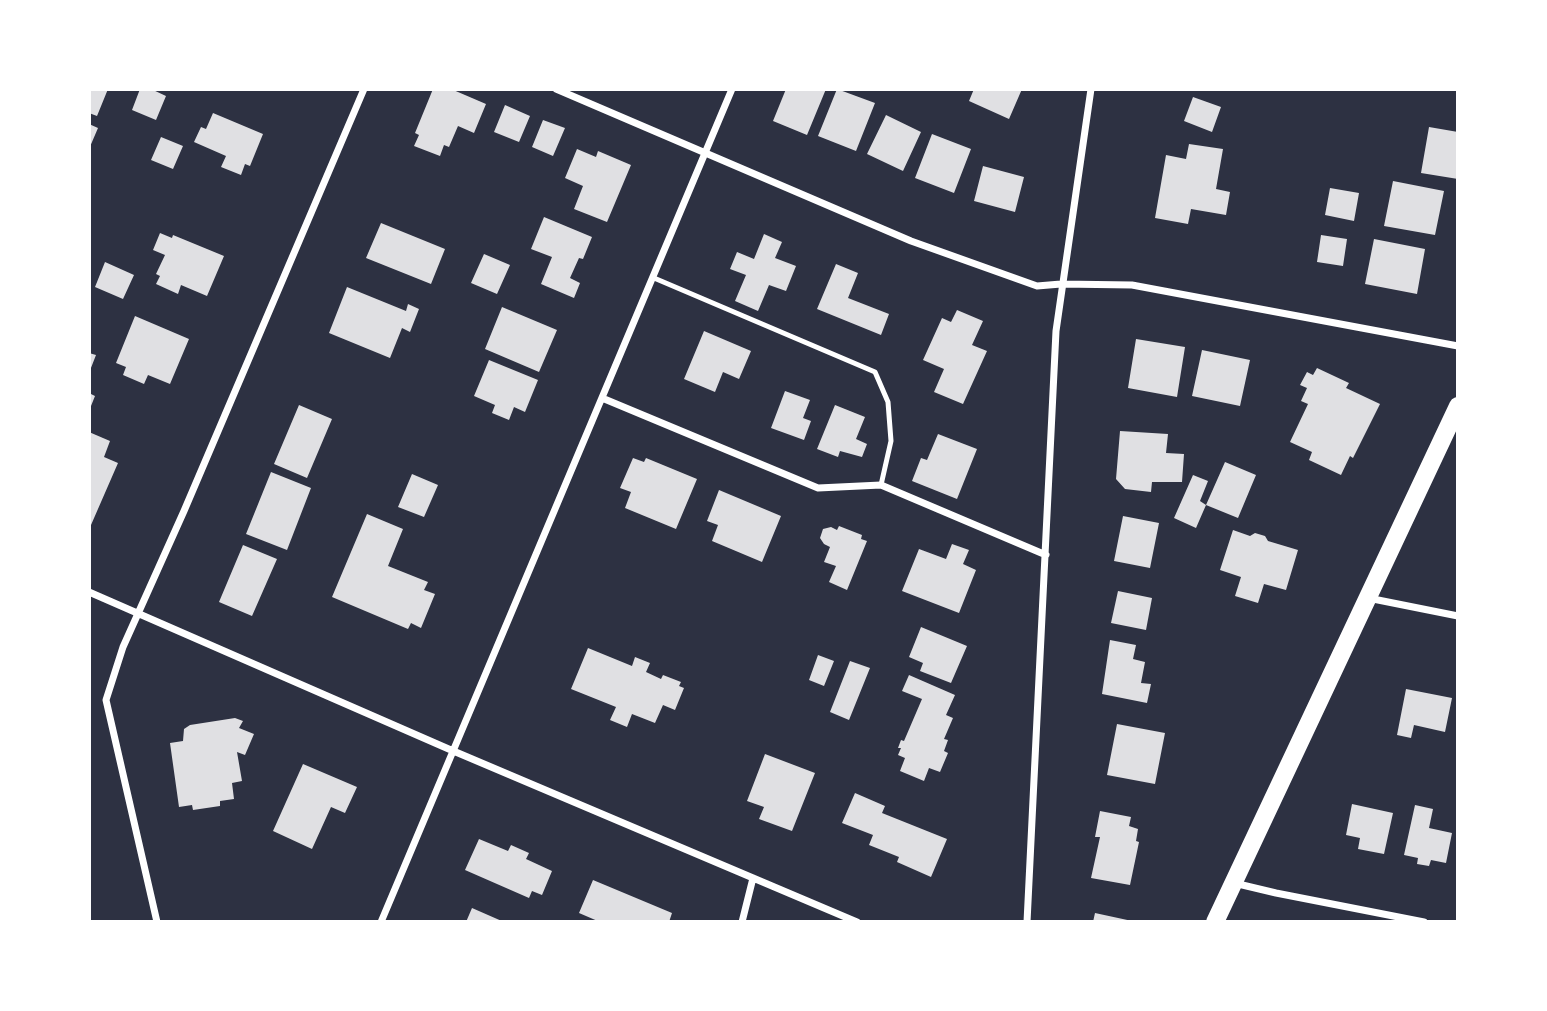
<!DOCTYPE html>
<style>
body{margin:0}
#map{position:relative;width:1547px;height:1011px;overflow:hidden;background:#2d3142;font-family:Lato,sans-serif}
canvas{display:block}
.frame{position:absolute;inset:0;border:91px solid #fff;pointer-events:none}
</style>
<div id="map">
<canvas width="1547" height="1011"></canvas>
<div class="frame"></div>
</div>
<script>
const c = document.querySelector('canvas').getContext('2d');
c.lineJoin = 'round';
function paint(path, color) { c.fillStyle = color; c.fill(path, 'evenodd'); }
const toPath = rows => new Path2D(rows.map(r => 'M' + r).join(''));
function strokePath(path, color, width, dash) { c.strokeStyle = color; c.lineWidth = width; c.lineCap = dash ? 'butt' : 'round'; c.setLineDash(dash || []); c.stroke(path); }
paint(toPath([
 [89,89,108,89,97,116,89,113],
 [140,89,151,89,166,96,156,120,132,110],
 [433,89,451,89,486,104,474,133,458,126,449,147,444,145,440,156,414,146,419,135,415,133],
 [786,89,826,89,807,135,773,121],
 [837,89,875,103,856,151,818,136],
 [974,89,1022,89,1009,119,969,101],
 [1193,97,1221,107,1212,132,1184,121],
 [505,105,530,116,519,142,494,132],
 [213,113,263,134,250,166,245,164,241,175,221,167,226,156,194,142,201,127,206,129],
 [886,115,921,132,903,171,867,154],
 [543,120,565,128,553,156,532,147],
 [89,124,98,128,89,149],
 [1429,127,1458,132,1458,179,1421,173],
 [932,134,971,149,954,193,915,178],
 [161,137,183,146,173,169,151,160],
 [1189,144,1223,149,1216,189,1230,192,1226,215,1191,209,1188,224,1155,218,1166,155,1186,159],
 [577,149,596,157,598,151,631,165,607,222,574,209,583,186,565,178],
 [983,166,1024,177,1015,212,974,201],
 [1393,181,1444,191,1435,235,1384,226],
 [1330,188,1359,193,1354,221,1325,215],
 [544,217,592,237,583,259,579,258,570,278,580,283,574,298,541,284,552,257,531,249],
 [381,223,445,249,431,284,366,258],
 [160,233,172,238,173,235,224,256,207,296,181,285,178,294,156,284,160,276,156,274,165,255,153,250],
 [764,234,782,242,775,258,796,266,786,291,769,285,758,311,735,301,746,275,730,269,737,252,754,259],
 [1321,235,1347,239,1343,266,1317,262],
 [1374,239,1425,249,1417,294,1365,284],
 [484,254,510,265,497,294,471,283],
 [105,262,134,275,123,299,95,287],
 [836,264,858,273,848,298,889,314,881,335,817,309],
 [347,287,406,311,408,304,419,309,410,332,402,328,390,358,329,333],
 [502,307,557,330,539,372,485,349],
 [957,310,983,321,972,345,987,351,963,404,934,392,944,369,923,360,942,318,951,322],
 [135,316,189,339,170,384,148,375,144,384,123,375,126,367,116,363],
 [704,331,751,351,739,379,723,372,715,392,684,379],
 [1136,339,1185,347,1177,397,1128,388],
 [1202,350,1250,360,1240,406,1192,396],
 [89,353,96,355,89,373],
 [489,360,538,380,525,412,514,407,509,420,492,413,495,405,474,396],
 [1317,368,1349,383,1346,388,1380,404,1353,458,1350,456,1341,475,1309,460,1312,452,1290,442,1308,404,1301,401,1307,388,1300,385,1307,372,1313,375],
 [785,391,810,400,803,418,811,421,804,440,771,428],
 [89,393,95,396,89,411],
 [299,405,332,419,307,478,274,464],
 [835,405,865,417,856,439,867,444,862,457,840,451,838,457,817,449],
 [1120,431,1168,434,1166,453,1184,454,1182,482,1152,482,1151,492,1125,489,1116,479],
 [89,432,110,441,104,457,118,463,91,525,89,524],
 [938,434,977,449,957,499,912,481,921,458,927,460],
 [633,458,644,462,646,458,697,479,676,529,625,508,631,492,620,488],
 [1225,462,1256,475,1238,518,1206,505],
 [271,472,311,488,287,550,246,534],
 [412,474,438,485,424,517,398,507],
 [1193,475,1208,481,1200,501,1206,505,1196,528,1174,518],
 [719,490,781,516,762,562,712,541,718,525,707,521],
 [367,514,403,529,388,566,428,582,424,590,435,594,421,628,411,623,408,629,332,597],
 [1123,516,1159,523,1150,568,1114,561],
 [839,526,862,535,861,539,867,541,847,590,829,582,836,566,824,562,830,547,824,544,820,538,823,529,831,527,837,530],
 [1233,530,1250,536,1255,533,1265,536,1268,541,1298,550,1286,590,1264,584,1258,603,1235,596,1241,577,1220,570],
 [952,544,969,550,963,564,976,570,959,613,902,591,919,549,946,559],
 [243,545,277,559,252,616,219,602],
 [1118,591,1152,598,1146,630,1111,623],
 [921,627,967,646,951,683,920,671,923,663,909,657],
 [1110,640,1136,645,1133,659,1145,662,1141,683,1151,684,1147,703,1102,694],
 [588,648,632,666,635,657,650,663,646,672,661,679,663,675,681,682,679,686,684,688,675,710,663,705,655,723,632,714,627,727,610,720,616,707,571,689],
 [818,655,834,661,824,686,809,680],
 [850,661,870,668,849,720,830,712],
 [909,675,955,695,946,715,953,718,944,739,948,740,944,751,948,753,940,772,929,768,924,781,900,771,905,758,898,755,901,748,898,748,901,740,904,741,922,699,902,691],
 [1406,689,1452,698,1445,732,1414,725,1411,738,1397,735],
 [235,718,243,721,239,728,254,734,245,755,237,752,242,781,232,783,234,799,220,801,220,806,193,810,192,805,179,807,170,743,183,741,184,729,190,725],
 [1117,724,1165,733,1155,784,1107,775],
 [765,754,815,773,792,831,759,819,764,807,747,801],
 [303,764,357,787,345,813,331,807,312,849,273,831],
 [855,793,885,806,882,813,947,839,931,877,897,862,899,857,869,845,873,835,842,823],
 [1352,804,1393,813,1384,854,1358,849,1360,838,1346,835],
 [1415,805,1433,809,1429,828,1452,833,1446,863,1431,860,1429,866,1417,864,1418,858,1404,855],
 [1100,811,1131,817,1129,826,1138,829,1136,841,1139,842,1130,885,1091,878,1100,837,1095,837],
 [479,839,508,851,511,845,529,853,526,859,552,871,542,895,532,891,529,898,465,870],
 [593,880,672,913,669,922,600,922,579,913],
 [472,908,504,922,466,922],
 [1095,913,1132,921,1132,922,1093,922]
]), '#e0e0e3');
strokePath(toPath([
 [654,278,875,372,888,402,891,441,881,485]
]), '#fff', 5);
strokePath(toPath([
 [556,89,911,241,1037,286,1061,284,1132,285,1458,346],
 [602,398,818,488,881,485,1046,555],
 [89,592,451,750,857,922],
 [1368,598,1458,616],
 [1234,883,1276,893,1424,922],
 [157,922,106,700,123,647,184,511,364,89],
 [381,922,732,89],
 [742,922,753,878],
 [1027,922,1056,331,1091,89]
]), '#fff', 7);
strokePath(toPath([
 [1215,922,1458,406]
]), '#fff', 18);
</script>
